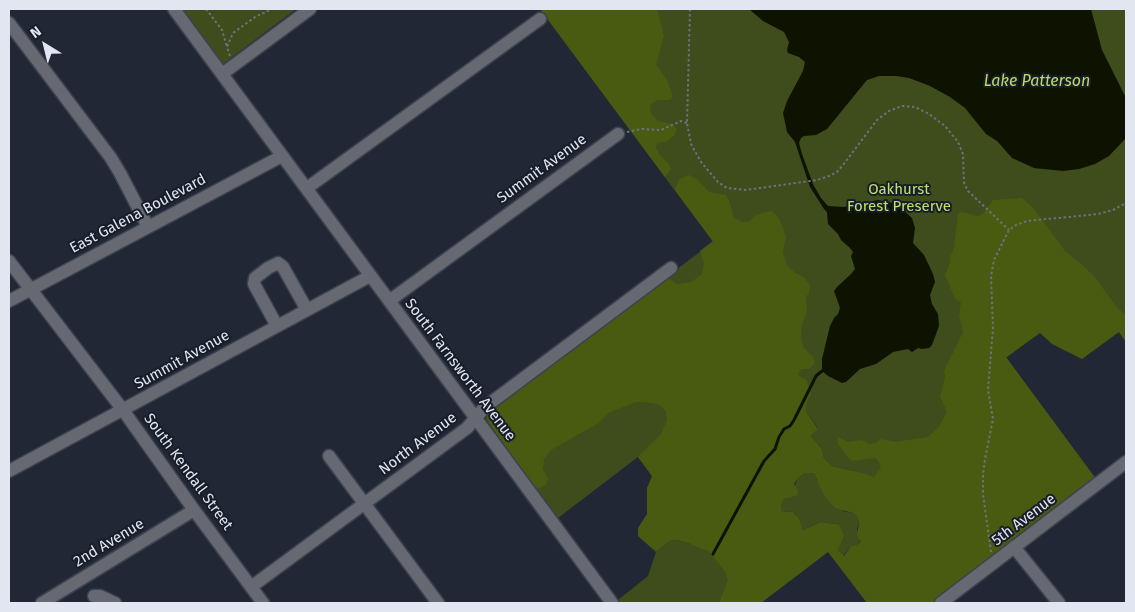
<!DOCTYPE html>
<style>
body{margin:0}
#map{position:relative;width:1135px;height:612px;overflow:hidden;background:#212735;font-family:"Fira Sans",sans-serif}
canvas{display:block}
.frame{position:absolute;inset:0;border:10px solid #e2e6f0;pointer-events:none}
.north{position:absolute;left:20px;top:20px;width:50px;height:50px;-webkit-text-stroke:4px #181d2a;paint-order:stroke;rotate:324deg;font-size:14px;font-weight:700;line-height:20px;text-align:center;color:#e2e6f0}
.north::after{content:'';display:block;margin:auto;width:18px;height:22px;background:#e2e6f0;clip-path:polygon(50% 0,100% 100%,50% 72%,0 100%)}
</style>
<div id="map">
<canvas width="1135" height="612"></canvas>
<div class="frame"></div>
<div class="north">N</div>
</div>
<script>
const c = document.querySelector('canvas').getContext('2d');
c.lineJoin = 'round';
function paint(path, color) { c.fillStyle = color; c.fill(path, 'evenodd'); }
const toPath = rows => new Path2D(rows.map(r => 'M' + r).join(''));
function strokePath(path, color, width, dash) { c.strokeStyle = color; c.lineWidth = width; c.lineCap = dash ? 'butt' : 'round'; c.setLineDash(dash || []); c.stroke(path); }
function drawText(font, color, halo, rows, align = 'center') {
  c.font = font + ' "Fira Sans",sans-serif'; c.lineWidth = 4; c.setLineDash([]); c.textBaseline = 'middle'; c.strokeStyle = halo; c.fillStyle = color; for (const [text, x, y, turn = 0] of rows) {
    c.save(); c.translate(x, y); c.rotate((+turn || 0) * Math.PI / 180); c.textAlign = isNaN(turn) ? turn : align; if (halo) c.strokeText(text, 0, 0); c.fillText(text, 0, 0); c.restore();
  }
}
paint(toPath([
 [182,9,296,9,223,64],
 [540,9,1126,9,1126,342,1092,294,1006,358,1096,479,945,593,854,471,832,466,824,458,822,449,811,436,818,428,806,411,806,407,790,386,761,603,620,603,618,600,648,576,656,552,670,541,676,540,692,544,698,538,638,457,558,518,489,424,486,419,489,410,713,242],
 [805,473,814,473,817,480,843,511,853,513,857,516,859,522,857,529,861,540,858,544,851,546,843,556,838,550,836,524,821,522,803,530,799,518,793,512,781,511,781,505,784,499,791,496,797,479]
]), '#3f4c1b');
paint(toPath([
 [540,9,657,9,664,36,656,64,667,80,673,96,670,100,657,100,651,104,650,110,652,115,658,121,673,124,677,129,674,136,667,141,657,143,656,148,659,154,669,164,671,169,665,177],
 [689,175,697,179,709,192,726,195,730,203,734,218,742,222,750,221,754,216,765,212,772,211,779,218,786,237,783,251,786,264,794,272,805,278,810,286,809,294,806,296,807,311,801,328,801,339,804,348,813,357,815,363,809,369,802,369,798,373,799,376,806,380,810,389,811,394,807,401,806,411,818,429,811,436,822,449,824,458,832,466,862,473,874,477,881,467,878,460,875,458,851,461,838,444,837,437,848,442,862,440,869,444,876,443,881,439,895,442,928,437,938,428,947,412,940,396,945,378,944,371,963,332,959,316,961,302,956,300,953,294,945,275,949,266,950,257,954,248,958,213,963,212,978,216,983,214,993,200,1022,198,1034,209,1065,251,1079,262,1094,276,1115,305,1126,316,1126,342,1119,332,1082,359,1052,344,1040,333,1006,357,1096,479,932,603,867,603,828,552,761,603,719,603,728,580,726,573,710,552,688,543,676,540,670,541,656,552,638,536,638,528,647,514,647,488,652,476,638,457,661,434,667,420,666,411,658,404,645,402,636,402,608,413,597,424,551,450,544,459,543,469,548,479,546,485,537,489,489,424,486,415,489,410,666,277,677,284,691,282,702,274,704,263,700,251,713,241,675,190,679,179],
 [805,473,814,473,823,494,835,508,853,513,857,516,859,522,857,536,861,541,858,544,851,546,844,556,838,550,844,536,840,526,836,524,821,522,803,530,799,518,793,512,781,511,781,505,784,499,798,495,797,489,794,484,797,479]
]), '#495b11');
paint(toPath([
 [749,9,1091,9,1102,50,1126,98,1126,138,1109,156,1095,164,1079,169,1063,171,1034,168,1012,158,997,141,986,134,965,108,950,97,930,86,909,78,896,76,879,76,867,80,827,129,816,135,804,136,801,138,799,143,802,154,813,184,821,198,828,206,844,207,858,204,864,207,873,201,878,200,897,204,912,218,915,228,913,243,924,255,933,274,935,282,930,295,932,304,938,314,939,326,932,345,929,348,922,349,918,348,912,352,908,349,893,352,876,364,860,369,846,382,842,383,828,376,822,371,822,359,830,326,834,318,838,314,840,308,834,291,837,287,851,274,855,269,851,256,853,252,850,248,841,240,838,234,828,224,827,212,824,209,810,187,795,142,787,132,783,113,787,101,803,71,805,62,799,57,788,53,787,50,789,42,784,32,763,21]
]), '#0d1300');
strokePath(toPath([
 [713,554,764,461,775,449,779,437,784,429,790,426,794,420,816,376,822,371]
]), '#0d1300', 3);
const minor = toPath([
 [174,9,612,603],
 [9,23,111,158,120,173,148,227],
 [222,74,310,9],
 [307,188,540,19],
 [9,261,123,410,194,510,263,603],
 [9,301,282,156],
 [389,301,618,134],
 [277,326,254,284,255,278,268,268,278,263,283,267,307,310],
 [329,456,438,603],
 [9,471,370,276],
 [1014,547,1059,603],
 [251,587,467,428,485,407,671,268],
 [94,596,100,596,115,603],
 [42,603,194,510],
 [941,603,1126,462]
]);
strokePath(minor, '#3c424f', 15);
strokePath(toPath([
 [206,9,222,30,227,47],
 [690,9,687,123,691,144,701,162,718,182,727,188,746,190,817,180,829,176,837,172,843,165,877,120,889,111,902,106,915,107,929,114,945,126,958,142,963,154,964,183,968,191,1009,230],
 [1126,9,1126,10],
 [230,56,227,47,233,33,255,17,272,9],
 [627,132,642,129,661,130,681,121,687,123],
 [991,552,983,494,983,475,985,459,993,419,988,390,993,328,991,276,994,260,1009,230,1016,225,1027,221,1098,214,1113,210,1126,203]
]), '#6c717d', 2, [2.5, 2.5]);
strokePath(minor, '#666971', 12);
drawText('15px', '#e2e6f0', '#181d2a', [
 ["Summit Avenue",542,169,-36],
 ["East Galena Boulevard",138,214,-28],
 ["Summit Avenue",182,360,-29],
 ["South Farnsworth Avenue",460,370,53],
 ["North Avenue",418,444,-37],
 ["South Kendall Street",188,472,54],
 ["5th Avenue",1024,520,-37],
 ["2nd Avenue",109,543,-31]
]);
drawText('15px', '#bfe167', '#181d2a', [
 ["Oakhurst",899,190],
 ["Forest Preserve",899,207]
]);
drawText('italic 16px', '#badb62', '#181d2a', [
 ["Lake Patterson",1037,82]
]);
</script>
